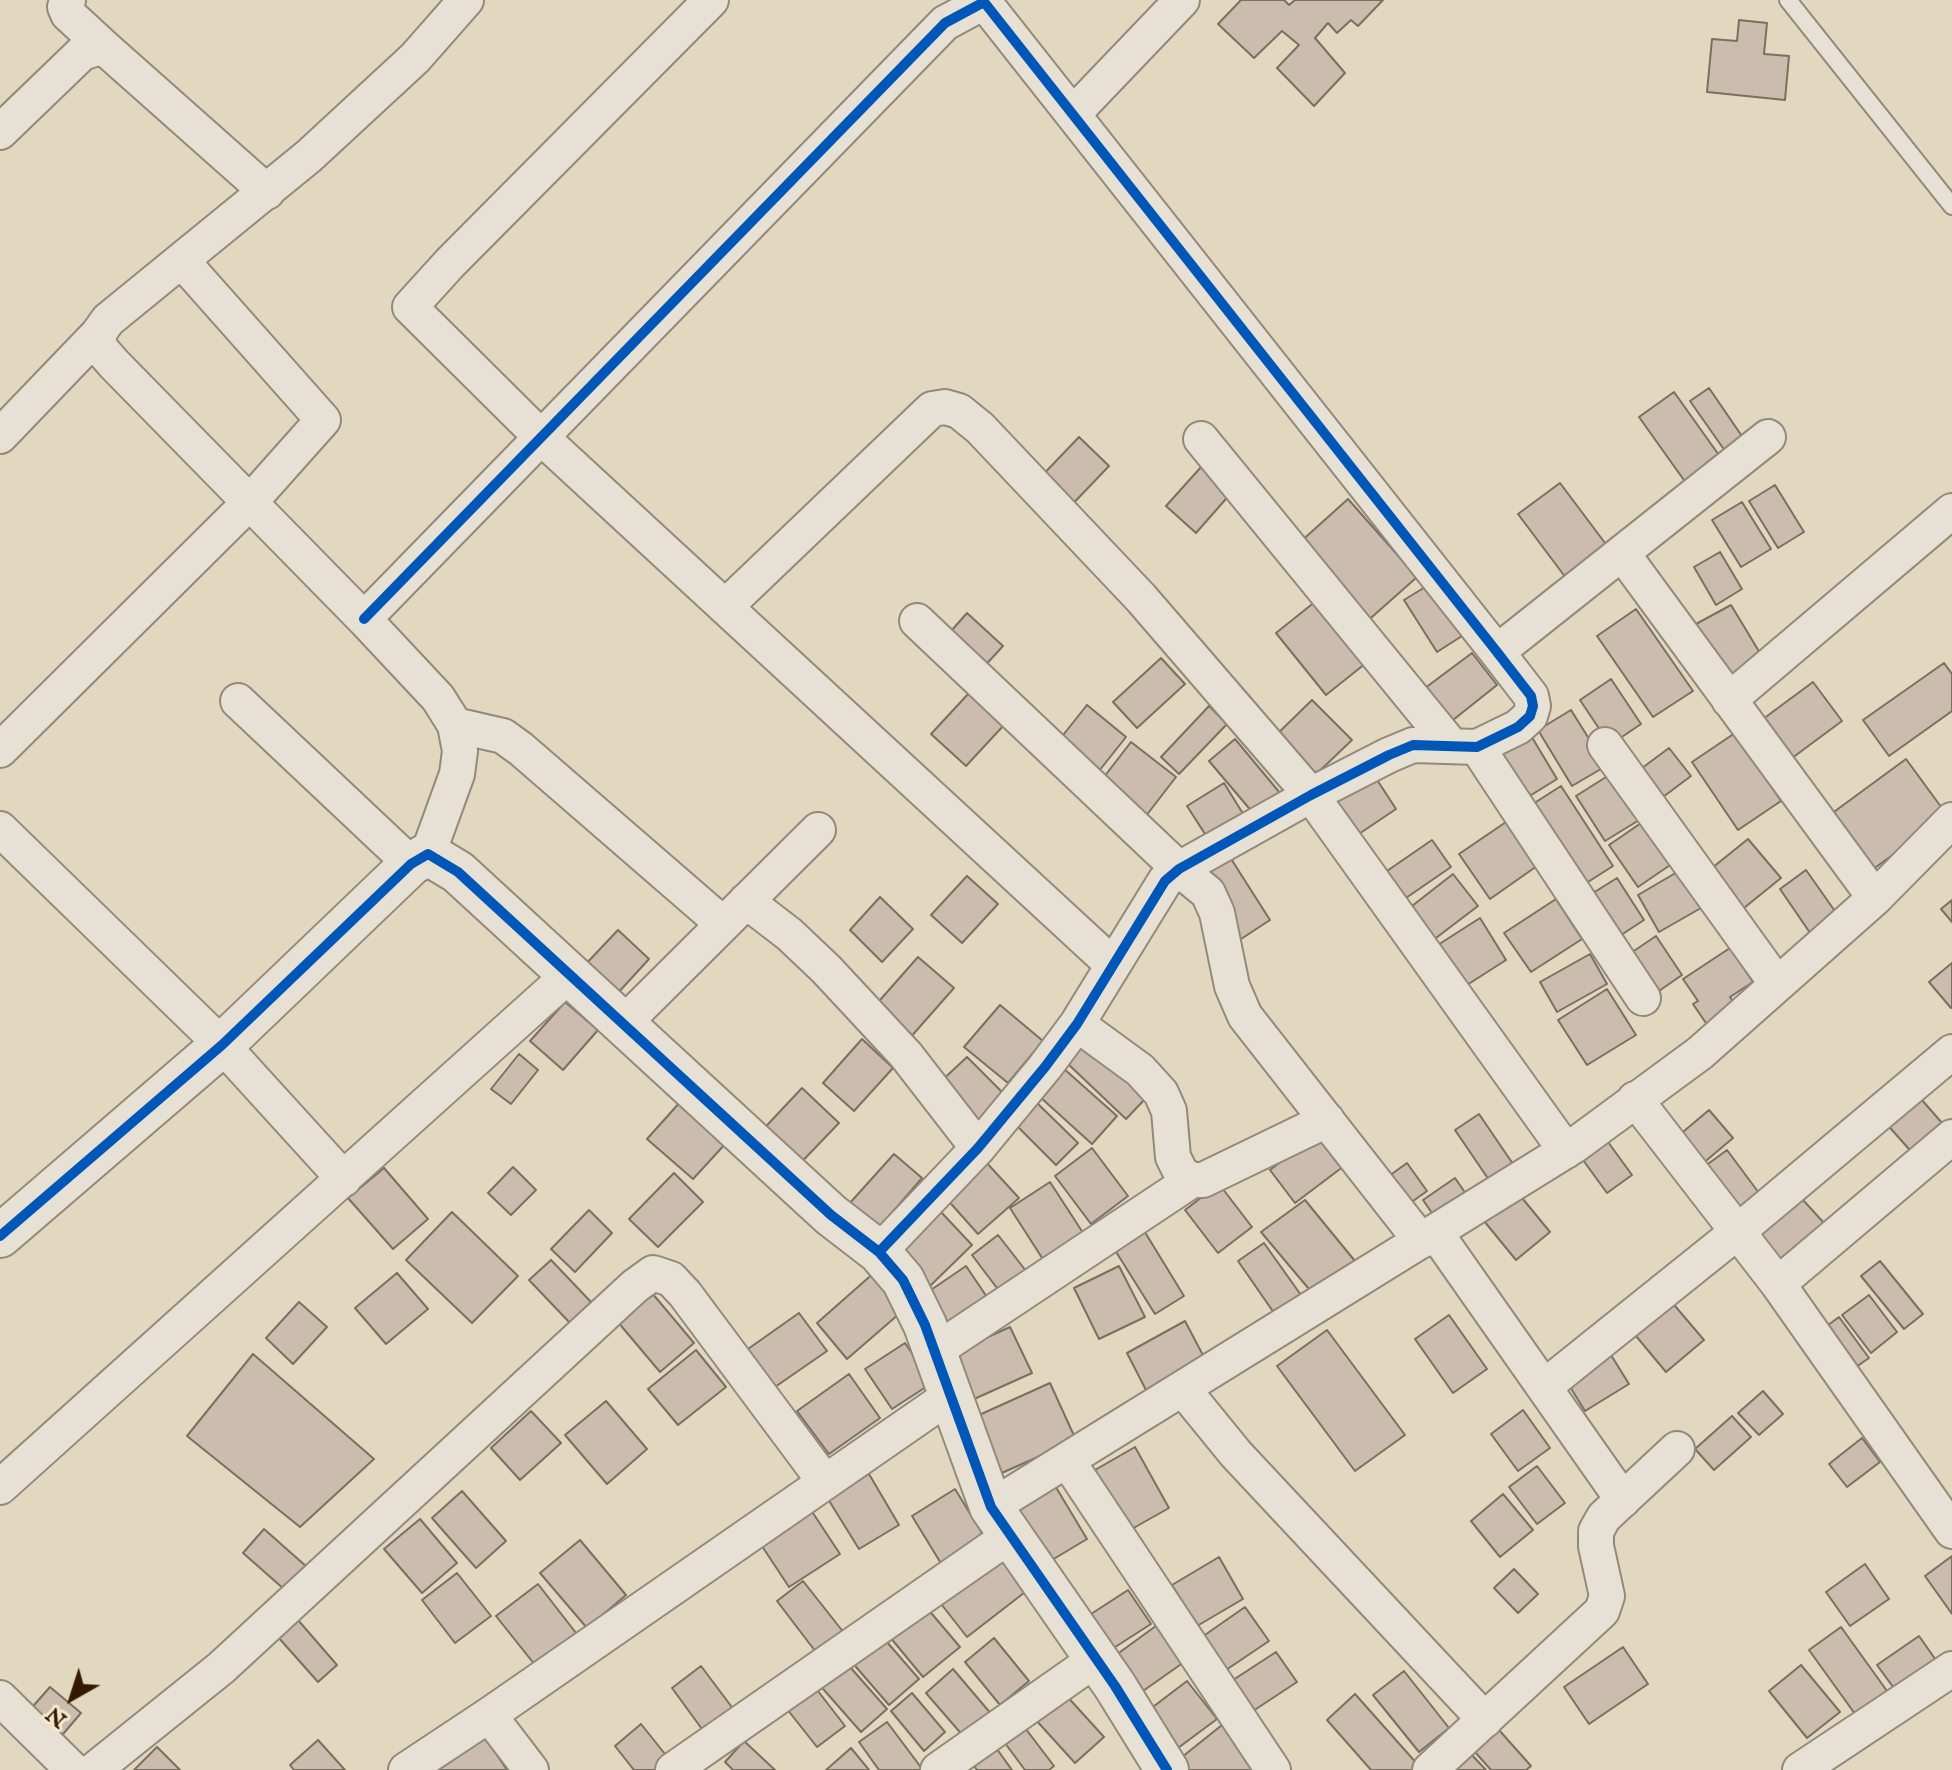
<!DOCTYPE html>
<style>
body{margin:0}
#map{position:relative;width:1952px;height:1770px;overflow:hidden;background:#e2d7bf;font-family:"IM FELL English",serif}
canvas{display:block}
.north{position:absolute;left:32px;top:1658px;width:80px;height:80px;-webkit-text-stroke:6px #f5e9cc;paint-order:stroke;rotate:219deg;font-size:22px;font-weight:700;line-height:32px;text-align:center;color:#361802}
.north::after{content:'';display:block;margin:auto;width:28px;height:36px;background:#361802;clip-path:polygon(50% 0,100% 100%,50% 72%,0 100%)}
</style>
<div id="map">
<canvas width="1952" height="1770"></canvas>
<div class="north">N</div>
</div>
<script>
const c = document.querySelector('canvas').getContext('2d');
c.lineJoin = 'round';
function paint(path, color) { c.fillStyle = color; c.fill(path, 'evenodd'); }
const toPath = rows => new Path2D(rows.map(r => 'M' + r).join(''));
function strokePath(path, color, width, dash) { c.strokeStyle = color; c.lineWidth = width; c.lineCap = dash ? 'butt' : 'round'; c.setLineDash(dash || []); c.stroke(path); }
const building = toPath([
 [1241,0,1284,0,1289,5,1295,0,1383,0,1358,26,1351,20,1337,33,1328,23,1315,38,1345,73,1314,106,1277,68,1299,45,1282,31,1254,58,1218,24,1241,0],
 [1739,20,1767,23,1764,54,1789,56,1785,100,1707,92,1712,39,1737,41,1739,20],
 [1709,388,1748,445,1730,458,1690,401,1709,388],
 [1674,392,1726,465,1691,490,1639,417,1674,392],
 [1079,437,1109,466,1065,512,1035,483,1079,437],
 [1202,466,1232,492,1196,533,1166,506,1202,466],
 [1560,483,1611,551,1569,582,1518,514,1560,483],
 [1775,485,1804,532,1778,548,1749,501,1775,485],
 [1348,499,1417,577,1363,625,1298,544,1348,499],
 [1742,502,1771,549,1741,567,1712,520,1742,502],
 [1720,552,1742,589,1716,605,1694,567,1720,552],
 [1430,584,1462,636,1437,652,1404,600,1430,584],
 [1316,601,1366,663,1326,695,1276,633,1316,601],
 [1731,605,1763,658,1729,678,1696,624,1731,605],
 [1636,609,1693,691,1653,717,1597,636,1636,609],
 [967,613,1003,646,981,670,945,638,967,613],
 [1472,653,1497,685,1443,728,1417,694,1472,653],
 [1161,658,1185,684,1137,728,1113,702,1161,658],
 [1944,663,1952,674,1952,711,1889,756,1863,720,1944,663],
 [1611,679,1641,724,1610,745,1580,700,1611,679],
 [1813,682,1842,721,1784,764,1755,725,1813,682],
 [969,693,1004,725,966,766,931,734,969,693],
 [1312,700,1352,740,1309,781,1270,741,1312,700],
 [1087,705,1126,737,1095,776,1056,744,1087,705],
 [1209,706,1227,724,1179,774,1161,757,1209,706],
 [1571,710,1606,766,1572,786,1538,730,1571,710],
 [1527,729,1557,779,1520,802,1489,751,1527,729],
 [1735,733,1781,801,1738,830,1692,762,1735,733],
 [1235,739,1285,799,1259,820,1209,761,1235,739],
 [1131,742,1176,777,1142,821,1097,786,1131,742],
 [1669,748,1691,776,1655,803,1634,774,1669,748],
 [1906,759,1947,815,1868,873,1827,817,1906,759],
 [1372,772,1396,809,1350,840,1325,803,1372,772],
 [1614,772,1644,817,1605,841,1576,796,1614,772],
 [1224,783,1250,825,1214,848,1187,806,1224,783],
 [1561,786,1613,866,1577,889,1525,809,1561,786],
 [1647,819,1676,861,1638,887,1609,845,1647,819],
 [1506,822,1537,866,1490,899,1459,854,1506,822],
 [1748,839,1781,878,1739,912,1707,872,1748,839],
 [1432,840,1451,867,1403,900,1384,873,1432,840],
 [1228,854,1270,920,1241,939,1198,873,1228,854],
 [1806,870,1844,924,1817,943,1780,889,1806,870],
 [1679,871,1701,908,1659,932,1638,895,1679,871],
 [1453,874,1478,906,1428,944,1403,913,1453,874],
 [967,876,998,904,962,943,931,915,967,876],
 [1617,878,1644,920,1612,941,1585,898,1617,878],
 [880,897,913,929,882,962,850,930,880,897],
 [1556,899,1582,939,1531,972,1504,933,1556,899],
 [1952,900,1952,922,1941,909,1952,900],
 [1480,918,1506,960,1456,992,1430,950,1480,918],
 [618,930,649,959,616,995,584,966,618,930],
 [1656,936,1682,975,1646,1000,1619,961,1656,936],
 [1730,948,1753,982,1730,997,1739,1011,1710,1029,1693,1004,1698,1001,1683,979,1730,948],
 [1590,954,1607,984,1557,1012,1540,982,1590,954],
 [918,957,954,988,909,1039,873,1008,918,957],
 [1952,963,1952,1007,1951,1008,1929,982,1952,963],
 [1607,989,1636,1035,1587,1065,1558,1020,1607,989],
 [565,1002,598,1030,563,1070,530,1041,565,1002],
 [1000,1005,1043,1041,1008,1083,964,1047,1000,1005],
 [862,1039,893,1068,854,1111,823,1083,862,1039],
 [1087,1041,1146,1098,1126,1119,1067,1063,1087,1041],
 [519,1054,538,1070,511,1104,491,1089,519,1054],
 [967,1057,1008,1098,978,1127,937,1085,967,1057],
 [1063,1068,1117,1116,1092,1144,1039,1096,1063,1068],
 [802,1088,839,1123,790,1174,754,1139,802,1088],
 [1915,1092,1949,1131,1917,1158,1883,1120,1915,1092],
 [681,1101,727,1142,693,1179,647,1139,681,1101],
 [1035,1101,1078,1143,1056,1165,1014,1123,1035,1101],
 [1709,1110,1733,1138,1701,1165,1677,1137,1709,1110],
 [1479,1114,1513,1164,1489,1180,1455,1130,1479,1114],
 [1319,1132,1344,1166,1295,1203,1270,1170,1319,1132],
 [1608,1142,1632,1175,1607,1193,1583,1160,1608,1142],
 [1092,1148,1128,1196,1091,1224,1055,1176,1092,1148],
 [1727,1150,1762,1197,1733,1219,1697,1172,1727,1150],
 [894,1154,922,1178,878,1229,849,1204,894,1154],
 [985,1161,1019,1198,978,1234,945,1197,985,1161],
 [1407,1163,1427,1191,1402,1209,1382,1181,1407,1163],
 [513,1167,536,1190,511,1215,488,1193,513,1167],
 [384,1168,428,1219,393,1249,348,1198,384,1168],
 [674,1173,703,1202,658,1247,629,1219,674,1173],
 [1455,1178,1473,1204,1441,1226,1423,1200,1455,1178],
 [1050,1182,1087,1239,1046,1264,1010,1208,1050,1182],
 [1219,1184,1252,1227,1218,1253,1185,1210,1219,1184],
 [1793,1189,1824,1223,1774,1268,1743,1234,1793,1189],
 [1518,1193,1550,1232,1516,1260,1484,1221,1518,1193],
 [1305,1200,1359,1266,1319,1301,1261,1232,1305,1200],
 [589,1210,612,1233,575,1272,551,1249,589,1210],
 [452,1212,518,1276,472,1323,406,1260,452,1212],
 [941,1212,972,1245,930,1286,899,1253,941,1212],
 [1143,1229,1184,1296,1155,1314,1113,1247,1143,1229],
 [998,1235,1030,1276,1003,1296,972,1255,998,1235],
 [1264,1243,1308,1305,1281,1323,1238,1261,1264,1243],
 [551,1260,591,1302,570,1323,529,1280,551,1260],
 [1880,1261,1923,1314,1904,1329,1861,1276,1880,1261],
 [966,1266,991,1303,950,1332,925,1294,966,1266],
 [1119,1266,1145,1317,1099,1339,1074,1288,1119,1266],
 [876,1271,907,1307,847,1359,817,1323,876,1271],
 [397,1273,428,1309,386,1344,355,1308,397,1273],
 [652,1293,694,1343,660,1372,617,1321,652,1293],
 [1664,1293,1704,1340,1666,1372,1626,1324,1664,1293],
 [1869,1295,1897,1332,1871,1353,1842,1315,1869,1295],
 [299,1302,327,1327,293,1364,266,1338,299,1302],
 [799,1313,827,1351,775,1387,748,1349,799,1313],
 [1449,1315,1487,1369,1453,1393,1415,1339,1449,1315],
 [1839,1317,1869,1358,1846,1374,1816,1334,1839,1317],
 [1185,1321,1206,1361,1147,1392,1127,1353,1185,1321],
 [1010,1327,1032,1373,963,1404,942,1358,1010,1327],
 [1327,1330,1405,1435,1355,1471,1277,1366,1327,1330],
 [905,1343,932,1383,892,1409,865,1369,905,1343],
 [696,1350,726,1387,678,1425,648,1389,696,1350],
 [253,1354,374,1459,300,1527,187,1436,253,1354],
 [1611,1355,1629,1384,1585,1411,1567,1382,1611,1355],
 [849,1374,880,1418,829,1454,797,1411,849,1374],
 [1050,1383,1076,1440,995,1476,968,1420,1050,1383],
 [1763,1391,1783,1414,1759,1435,1738,1413,1763,1391],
 [606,1401,647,1449,607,1484,565,1435,606,1401],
 [1523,1410,1550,1448,1518,1471,1491,1434,1523,1410],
 [531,1411,561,1443,520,1480,491,1448,531,1411],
 [1732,1416,1751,1437,1714,1470,1695,1449,1732,1416],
 [1862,1438,1880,1462,1847,1487,1829,1464,1862,1438],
 [1135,1447,1169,1508,1130,1530,1095,1470,1135,1447],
 [1537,1466,1565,1503,1537,1524,1509,1487,1537,1466],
 [869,1474,899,1525,859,1549,828,1499,869,1474],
 [1054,1484,1087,1539,1042,1566,1009,1512,1054,1484],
 [955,1489,985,1538,942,1565,912,1516,955,1489],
 [462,1491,506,1541,476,1568,432,1518,462,1491],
 [1503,1494,1533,1530,1500,1557,1471,1521,1503,1494],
 [807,1504,840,1554,789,1587,756,1537,807,1504],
 [420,1519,457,1563,422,1593,384,1549,420,1519],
 [264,1529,307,1567,285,1590,243,1553,264,1529],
 [580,1540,626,1595,587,1628,540,1573,580,1540],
 [999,1552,1029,1589,967,1637,938,1600,999,1552],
 [1952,1556,1952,1614,1925,1576,1952,1556],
 [1219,1557,1243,1599,1197,1626,1172,1585,1219,1557],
 [1865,1564,1889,1599,1850,1626,1826,1592,1865,1564],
 [1514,1569,1538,1594,1518,1613,1494,1588,1514,1569],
 [457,1573,491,1616,455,1643,422,1600,457,1573],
 [803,1581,852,1643,825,1664,777,1601,803,1581],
 [538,1584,576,1633,535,1665,496,1616,538,1584],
 [1128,1590,1151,1624,1109,1651,1088,1616,1128,1590],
 [921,1601,960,1647,923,1677,885,1631,921,1601],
 [1245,1607,1269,1641,1226,1670,1202,1637,1245,1607],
 [298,1620,337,1665,318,1682,278,1637,298,1620],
 [1160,1623,1187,1660,1143,1691,1116,1655,1160,1623],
 [1841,1627,1887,1691,1855,1714,1809,1650,1841,1627],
 [880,1634,919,1679,889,1705,850,1660,880,1634],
 [1919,1636,1938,1663,1896,1691,1877,1665,1919,1636],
 [994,1638,1029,1681,1000,1705,965,1662,994,1638],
 [1623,1647,1648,1684,1589,1724,1564,1687,1623,1647],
 [1276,1652,1297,1682,1253,1711,1233,1680,1276,1652],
 [843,1659,887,1709,861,1732,817,1682,843,1659],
 [1801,1665,1840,1712,1807,1738,1769,1691,1801,1665],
 [701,1666,740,1718,710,1740,672,1688,701,1666],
 [953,1669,998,1722,971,1745,926,1693,953,1669],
 [1404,1671,1449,1728,1419,1752,1373,1695,1404,1671],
 [1187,1681,1217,1719,1174,1751,1145,1713,1187,1681],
 [811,1682,845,1726,817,1747,783,1704,811,1682],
 [50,1687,81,1713,58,1740,27,1713,50,1687],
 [912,1693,945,1732,924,1751,891,1711,912,1693],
 [1064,1693,1104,1737,1075,1763,1035,1719,1064,1693],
 [1355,1694,1419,1766,1415,1770,1371,1770,1327,1720,1355,1694],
 [1019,1720,1054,1766,1049,1770,1025,1770,999,1735,1019,1720],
 [1491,1721,1531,1766,1526,1770,1491,1770,1467,1743,1491,1721],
 [887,1722,923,1770,879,1770,859,1742,887,1722],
 [641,1724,669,1759,655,1770,634,1770,615,1746,641,1724],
 [1222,1725,1257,1767,1253,1770,1184,1770,1177,1761,1222,1725],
 [483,1734,507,1770,431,1770,483,1734],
 [989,1738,1012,1770,977,1770,966,1755,989,1738],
 [318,1740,345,1770,294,1770,290,1765,318,1740],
 [744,1741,775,1770,733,1770,725,1762,744,1741],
 [157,1747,180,1770,134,1770,157,1747],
 [851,1748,869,1770,826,1770,851,1748],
 [1469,1752,1486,1770,1451,1770,1469,1752]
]);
paint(building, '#ccbcad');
strokePath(building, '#7a7060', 2);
const service = toPath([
 [1788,0,1952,206]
]);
const minor = toPath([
 [68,0,65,7,68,14,106,49],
 [711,0,450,263,410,307,542,438,1112,964],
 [1073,114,1182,0],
 [0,132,82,53,97,48,106,49,267,192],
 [0,436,98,334],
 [1201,439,1451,745],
 [1622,553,1875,898],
 [725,607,932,409,945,407,959,411,980,428,1141,598,1311,795,1566,1151],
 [364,619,945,23,984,2,1497,652,1531,696,1533,706,1530,716,1518,727,1477,747,1413,745,1389,755,1311,795,1179,869,1165,881,1077,1024,1045,1067,978,1148,879,1252],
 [917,621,1179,869,1208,893,1217,913,1232,986,1245,1016,1421,1241],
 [1497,652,1768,437],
 [1729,700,1952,511],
 [238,701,411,864],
 [455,725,503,736,521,749,723,924],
 [1605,745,1777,984],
 [1477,747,1643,998],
 [0,750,250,502,323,420,182,261],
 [0,829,222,1045,344,1179],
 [428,854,457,774,460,751,455,725,438,698,364,619,114,364,100,348,98,334,108,320,309,156,415,58,466,0],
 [746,901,789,934,826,969,906,1055,978,1148],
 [624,1023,818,830],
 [1077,1024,1140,1070,1161,1093,1169,1111,1173,1157,1181,1173,1192,1180,1203,1180,1327,1120],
 [1635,1099,1778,1284,1952,1531],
 [1435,1232,1623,1500],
 [1778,1284,1952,1137],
 [935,1351,1192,1180],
 [1544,1387,1736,1233,1952,1052],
 [1183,1389,1236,1454,1485,1720],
 [1067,1460,1273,1770],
 [0,1487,569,975],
 [991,1507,1575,1145,1700,1053,1875,898,1952,820],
 [0,1698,73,1770],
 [94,1770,221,1668,635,1286,653,1273,671,1279,685,1294,825,1482],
 [406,1770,489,1715],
 [531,1770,489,1715,951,1395],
 [673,1770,1011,1535],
 [938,1770,1096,1659],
 [1430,1770,1602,1611,1607,1596,1596,1546,1596,1531,1604,1517,1677,1449],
 [1800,1770,1952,1669]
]);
const tertiary = toPath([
 [0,1236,222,1045,411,864,428,854,458,872,831,1215,879,1252,903,1280,925,1325,991,1507,1115,1686,1167,1770]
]);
strokePath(service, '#938979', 20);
strokePath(minor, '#938979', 38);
strokePath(tertiary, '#938979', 46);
strokePath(service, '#e7e1d5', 16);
strokePath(minor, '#e7e1d5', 34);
strokePath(tertiary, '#e7e1d5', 42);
strokePath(toPath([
 [364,619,945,23,984,2,1497,652,1531,696,1533,706,1530,716,1518,727,1477,747,1413,745,1389,755,1311,795,1179,869,1165,881,1077,1024,1045,1067,978,1148,879,1252],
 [0,1236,222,1045,411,864,428,854,458,872,831,1215,879,1252,903,1280,925,1325,991,1507,1115,1686,1167,1770]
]), '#0057b8', 10);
</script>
